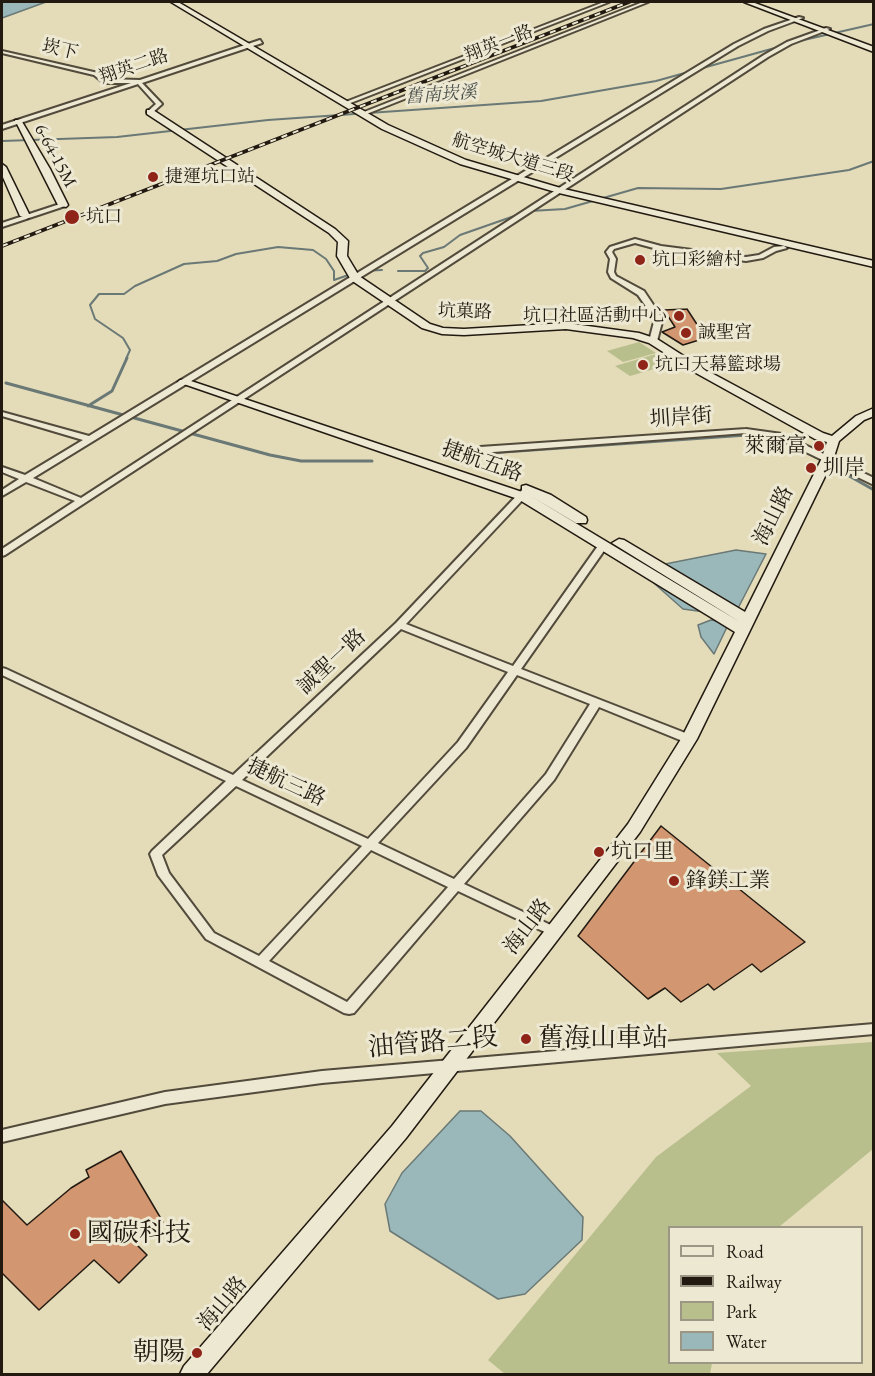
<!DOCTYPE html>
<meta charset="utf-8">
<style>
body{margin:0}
#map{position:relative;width:875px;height:1376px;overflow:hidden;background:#e4dbb9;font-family:"EB Garamond",serif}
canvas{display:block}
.frame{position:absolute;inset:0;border:3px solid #221a11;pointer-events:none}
.legend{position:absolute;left:668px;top:1226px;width:195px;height:138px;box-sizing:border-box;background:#ede8d2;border:2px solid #9c9685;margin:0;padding:8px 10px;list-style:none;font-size:18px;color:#221a11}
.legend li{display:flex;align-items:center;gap:12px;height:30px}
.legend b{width:30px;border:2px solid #9c9685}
</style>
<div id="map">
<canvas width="875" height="1376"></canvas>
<div class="frame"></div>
<ul class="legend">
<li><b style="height:8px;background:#ede8d2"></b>Road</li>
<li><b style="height:8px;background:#221a11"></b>Railway</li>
<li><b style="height:16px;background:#b8bf8c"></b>Park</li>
<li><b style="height:16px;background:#9ab8ba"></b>Water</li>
</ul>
</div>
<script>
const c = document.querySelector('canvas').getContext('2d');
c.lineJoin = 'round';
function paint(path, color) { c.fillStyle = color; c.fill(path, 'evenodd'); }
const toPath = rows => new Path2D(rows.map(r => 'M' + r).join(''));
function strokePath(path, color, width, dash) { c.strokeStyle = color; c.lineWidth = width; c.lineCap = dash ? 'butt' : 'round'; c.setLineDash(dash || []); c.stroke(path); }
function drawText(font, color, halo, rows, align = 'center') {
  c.font = font + ' "EB Garamond","Noto Serif TC",serif'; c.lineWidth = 6; c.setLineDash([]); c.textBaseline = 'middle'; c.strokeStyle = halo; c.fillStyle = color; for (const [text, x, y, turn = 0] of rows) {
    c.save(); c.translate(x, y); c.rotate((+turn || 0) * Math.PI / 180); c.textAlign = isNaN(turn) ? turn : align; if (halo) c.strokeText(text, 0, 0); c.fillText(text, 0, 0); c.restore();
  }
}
paint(toPath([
 [639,342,656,353,623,362,607,351],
 [656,354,671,364,630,376,615,366],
 [873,1042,873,1149,779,1227,670,1228,670,1362,712,1363,710,1374,505,1374,488,1360,656,1157,751,1086,717,1053]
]), '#b8bf8c');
const water = toPath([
 [2,2,46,2,2,18,2,2],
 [736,550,766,554,734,616,683,609,647,577,644,571,650,567,736,550],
 [711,620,729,623,714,654,701,637,698,625,711,620],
 [460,1111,481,1111,510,1136,583,1217,582,1240,525,1294,498,1299,390,1231,385,1204,402,1173,460,1111]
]);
paint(water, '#9ab8ba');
strokePath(water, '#6a7976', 1.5);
strokePath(toPath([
 [795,42,874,24],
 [699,69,782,46],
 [2,141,117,137,268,120,541,101,656,81,692,71],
 [530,211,565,209,638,188,721,189,849,170,874,161],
 [398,271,425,271,428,268,420,256,423,253,444,247,460,235,520,214],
 [126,359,130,350,123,338,95,319,90,305,99,294,124,294,135,286,184,264,217,261,236,254,278,247,313,250,326,259,334,271,334,280,360,271,382,270]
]), '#6a7976', 2);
strokePath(toPath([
 [6,383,270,455,301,461,372,461],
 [88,406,112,391,127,358],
 [446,456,747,435,791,444],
 [814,456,874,490]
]), '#6a7976', 3);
const building = toPath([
 [687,309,700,329,712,336,683,345,662,332,675,327,664,310,687,309],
 [661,826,805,942,761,972,752,964,714,990,708,984,681,1002,665,988,648,999,578,936,661,826],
 [121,1151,163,1222,135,1243,147,1255,119,1283,94,1260,39,1310,2,1273,2,1200,27,1225,71,1188,89,1177,86,1170,121,1151]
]);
paint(building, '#d29671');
strokePath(building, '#221a11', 1.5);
const street = toPath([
 [604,2,609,2,348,104,343,103,604,2],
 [643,2,648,2,364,115,359,114,643,2],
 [799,17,803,18,768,31,738,46,33,478,81,498,764,55,787,42,826,28,830,29,791,44,768,57,5,555,2,556,2,549,75,501,26,482,2,496,2,490,19,479,2,472,2,467,25,475,83,440,2,416,2,412,89,436,734,44,764,29,799,17],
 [260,40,262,43,142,83,162,104,152,113,147,112,156,104,138,84,2,129,2,125,131,83,104,83,94,75,2,53,2,51,98,73,105,79,140,80,260,40],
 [63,203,66,205,65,206,2,227,2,223,63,203],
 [635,239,661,246,746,257,759,255,774,247,784,246,787,248,776,251,763,258,746,261,661,250,635,243,614,249,612,252,616,259,614,272,616,276,644,291,660,315,662,322,657,341,653,343,649,341,654,322,652,315,638,295,611,278,608,272,610,259,606,252,610,247,635,239],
 [746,429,782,434,874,478,874,485,777,438,746,433,480,453,476,450,480,447,746,429],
 [527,487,531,490,530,492,406,624,513,666,600,543,606,543,608,545,521,669,693,736,694,739,689,743,685,742,599,707,554,780,464,884,557,928,559,931,557,934,553,936,549,934,458,891,354,1013,349,1014,344,1013,206,939,158,875,150,854,152,851,226,781,2,675,2,668,6,669,233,775,396,623,524,488,527,487],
 [401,629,508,672,458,742,368,839,242,780,401,629],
 [517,675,590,704,546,774,454,879,378,843,466,748,517,675],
 [236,786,362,846,259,956,214,933,169,873,162,855,236,786],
 [371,850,448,887,347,1002,269,961,371,850],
 [874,1024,874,1034,322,1083,165,1104,2,1142,2,1130,165,1092,322,1071,874,1024]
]);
const secondary = toPath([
 [171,2,178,2,388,125,466,160,564,189,874,261,874,267,559,193,460,164,382,129,171,2],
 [744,2,752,2,874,47,874,52,744,2],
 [147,110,153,110,335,229,348,241,347,256,359,276,430,324,443,328,464,329,566,323,639,333,657,339,704,369,823,433,832,436,856,416,874,408,874,416,864,420,839,441,833,460,697,739,640,832,406,1138,207,1374,180,1374,184,1366,392,1126,628,824,681,739,735,632,518,499,178,382,180,380,188,380,522,492,522,486,526,485,551,495,586,517,587,520,586,523,576,523,529,495,740,622,612,543,619,539,624,540,745,612,821,460,827,442,815,439,696,373,649,343,633,338,566,329,464,335,442,334,422,328,351,280,337,256,338,242,329,233,147,114,147,110],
 [15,120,21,120,50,169,68,205,66,207,58,205,15,120],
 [2,164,6,167,30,216,28,218,20,216,2,175,2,164]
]);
strokePath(street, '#524a3b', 4);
strokePath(secondary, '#221a11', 3);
paint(street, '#ede8d2');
paint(secondary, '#ede8d2');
const rail = toPath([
 [2,246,629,2]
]);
strokePath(rail, '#221a11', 4);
strokePath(rail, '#ede8d2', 2, [6]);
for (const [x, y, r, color] of [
 [153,177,6,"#8f2418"],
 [72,217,8,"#8f2418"],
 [640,260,6,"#8f2418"],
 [679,316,6,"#8f2418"],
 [686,333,6,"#8f2418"],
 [643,365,6,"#8f2418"],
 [819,446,6,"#8f2418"],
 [811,468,6,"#8f2418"],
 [599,852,6,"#8f2418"],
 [674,881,6,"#8f2418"],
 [526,1039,6,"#8f2418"],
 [75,1234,6,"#8f2418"],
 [197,1353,6,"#8f2418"]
]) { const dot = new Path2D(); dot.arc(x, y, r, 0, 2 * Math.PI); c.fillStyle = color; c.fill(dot); strokePath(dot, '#ede8d2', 2); }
drawText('18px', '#221a11', '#ede8d2', [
 ["翔英一路",499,44,-21],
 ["崁下",60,50,13],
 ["翔英二路",134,67,-19],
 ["6-64-15M",55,156,62],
 ["航空城大道三段",513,158,17],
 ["坑菓路",465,312,2]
]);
drawText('italic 18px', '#4c514c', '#ede8d2', [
 ["舊南崁溪",441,95,-4]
]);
drawText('18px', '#221a11', '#ede8d2', [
 ["捷運坑口站",165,177],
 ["坑口",86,217],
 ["坑口彩繪村",652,260],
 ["坑口社區活動中心",667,316,"right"],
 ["誠聖宮",698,333],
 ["坑口天幕籃球場",655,365]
], 'left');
drawText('21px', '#221a11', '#ede8d2', [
 ["圳岸街",681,418,-4],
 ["捷航五路",482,462,19],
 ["海山路",774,516,-64],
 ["誠聖一路",332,662,-43],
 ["捷航三路",286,783,25],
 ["海山路",528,927,-53],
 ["海山路",223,1304,-50]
]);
drawText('21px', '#221a11', '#ede8d2', [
 ["萊爾富",807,446,"right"],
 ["圳岸",823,468],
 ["坑口里",611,852],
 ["鋒鎂工業",686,881]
], 'left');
drawText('26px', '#221a11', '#ede8d2', [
 ["舊海山車站",538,1039],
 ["國碳科技",87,1234],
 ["朝陽",185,1353,"right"]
], 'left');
drawText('26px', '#221a11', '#ede8d2', [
 ["油管路二段",433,1043,-5]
]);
</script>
